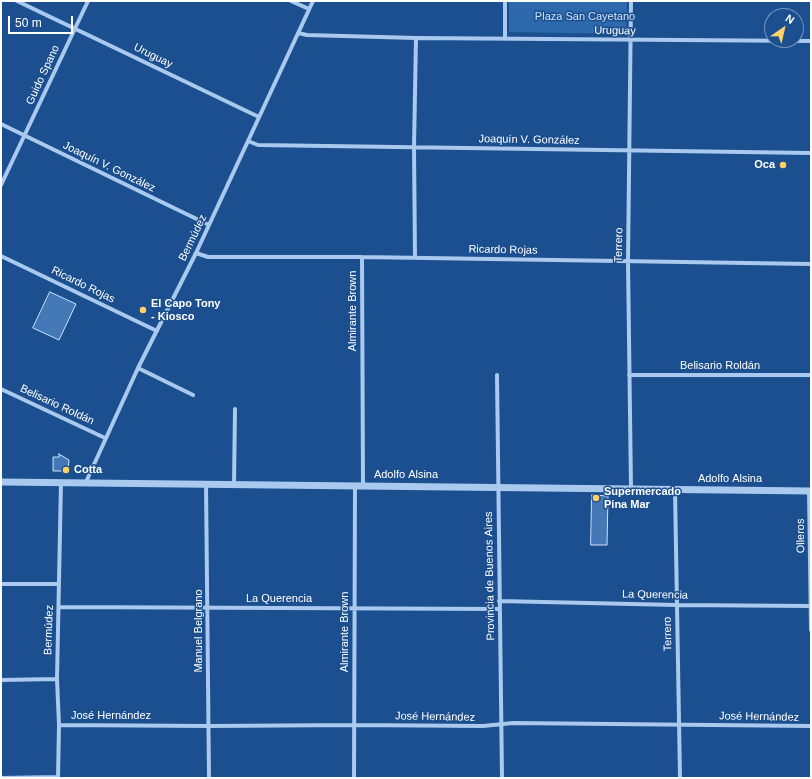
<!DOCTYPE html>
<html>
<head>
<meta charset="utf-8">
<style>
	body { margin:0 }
	#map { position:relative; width:812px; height:779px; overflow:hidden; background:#1b4f8f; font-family:Helvetica,sans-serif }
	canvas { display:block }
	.frame { position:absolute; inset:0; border:2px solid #fff; pointer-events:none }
	.north { position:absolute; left:764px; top:8px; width:40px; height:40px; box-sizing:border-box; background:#1b4f8f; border:1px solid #7695bc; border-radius:50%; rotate:34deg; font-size:11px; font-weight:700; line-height:16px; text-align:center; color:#fff }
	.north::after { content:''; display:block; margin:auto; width:14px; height:18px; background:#ffd166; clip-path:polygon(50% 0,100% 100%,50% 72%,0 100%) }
	.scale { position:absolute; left:8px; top:16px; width:65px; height:18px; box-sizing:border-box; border:2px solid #fff; border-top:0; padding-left:5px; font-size:12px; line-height:14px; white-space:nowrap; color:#fff; -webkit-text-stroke:3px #1b4f8f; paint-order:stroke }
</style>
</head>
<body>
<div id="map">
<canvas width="812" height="779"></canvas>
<div class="frame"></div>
<div class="north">N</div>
<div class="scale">50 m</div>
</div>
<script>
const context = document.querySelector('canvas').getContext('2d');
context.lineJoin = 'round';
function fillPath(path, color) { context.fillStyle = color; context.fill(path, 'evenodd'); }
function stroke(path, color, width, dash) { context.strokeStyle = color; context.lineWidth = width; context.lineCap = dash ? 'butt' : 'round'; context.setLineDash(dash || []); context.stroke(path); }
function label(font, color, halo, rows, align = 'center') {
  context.font = font + ' Helvetica,sans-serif'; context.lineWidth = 3; context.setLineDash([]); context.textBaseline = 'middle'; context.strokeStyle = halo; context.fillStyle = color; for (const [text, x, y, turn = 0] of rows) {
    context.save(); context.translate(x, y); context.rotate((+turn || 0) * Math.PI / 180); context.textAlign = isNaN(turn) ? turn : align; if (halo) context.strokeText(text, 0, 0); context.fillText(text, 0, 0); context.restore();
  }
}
fillPath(new Path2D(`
	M509,1H627L626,34L509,32Z`), '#2e69ad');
const building = new Path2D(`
	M50,292L76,304L59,340L33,328Z
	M59,454L69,460L68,471H53V457H59Z
	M592,495L608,496L607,545H591Z`);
fillPath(building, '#4478b7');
stroke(building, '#cfe3fa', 1);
stroke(new Path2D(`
	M17,1L259,117
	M291,1L309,9
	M298,33L307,35L416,38L811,41
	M505,38V1
	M1,124L209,225
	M248,141L258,145L811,153
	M1,185L88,1
	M196,253L208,257H362L811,264
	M1,256L157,331
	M362,257L363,486
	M415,258L414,147L416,38
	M138,368L193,395
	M497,375L502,778
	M629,375H811
	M1,389L105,438
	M86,482L138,368L196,253L313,1
	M206,484L209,778
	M234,484L235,409
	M631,489L628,261L631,1
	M675,490L680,778
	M809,491L811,630
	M1,584H59
	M499,601L676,605L811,606
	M59,607L499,609
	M1,680L57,679
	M59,725L209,726L354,725L483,726L513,723L811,726
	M1,778L58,777
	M58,778L59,725L57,679L61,482
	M354,778L355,486`), '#a9c9ee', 4);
stroke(new Path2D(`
	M1,482L811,491`), '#a9c9ee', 7);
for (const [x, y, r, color] of [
	[783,165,4,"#ffd166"],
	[143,310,4,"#ffd166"],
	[66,470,4,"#ffd166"],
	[596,498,4,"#ffd166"]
]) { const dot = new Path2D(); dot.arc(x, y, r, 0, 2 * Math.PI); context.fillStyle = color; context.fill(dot); stroke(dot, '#1b4f8f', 1.5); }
label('11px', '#cfe3fa', '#1b4f8f', [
	["Plaza San Cayetano",585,17]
]);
label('11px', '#fff', '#1b4f8f', [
	["Uruguay",615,31,1],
	["Uruguay",153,56,26],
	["Guido Spano",43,75,-65],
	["Joaquín V. González",529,140,1],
	["Joaquín V. González",109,167,26],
	["Bermúdez",193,238,-64],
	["Terrero",619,245,-89],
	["Ricardo Rojas",503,250,1],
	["Ricardo Rojas",83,285,26],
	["Almirante Brown",353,311,-90],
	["Belisario Roldán",720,366],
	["Belisario Roldán",57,405,25],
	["Adolfo Alsina",406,475],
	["Adolfo Alsina",730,479],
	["Olleros",801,536,-91],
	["Provincia de Buenos Aires",490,576,-91],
	["La Querencia",655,595,1],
	["La Querencia",279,599],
	["Bermúdez",49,630,-88],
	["Manuel Belgrano",199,631,-90],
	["Almirante Brown",345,632,-90],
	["Terrero",668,634,-91],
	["José Hernández",111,716],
	["José Hernández",435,717,1],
	["José Hernández",759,717,1]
]);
label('bold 11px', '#fff', '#1b4f8f', [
	["Oca",775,165,"right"],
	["El Capo Tony",151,304],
	["- Kiosco",151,317],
	["Cotta",74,470],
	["Supermercado",604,492],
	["Pina Mar",604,505]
], 'left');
</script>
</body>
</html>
